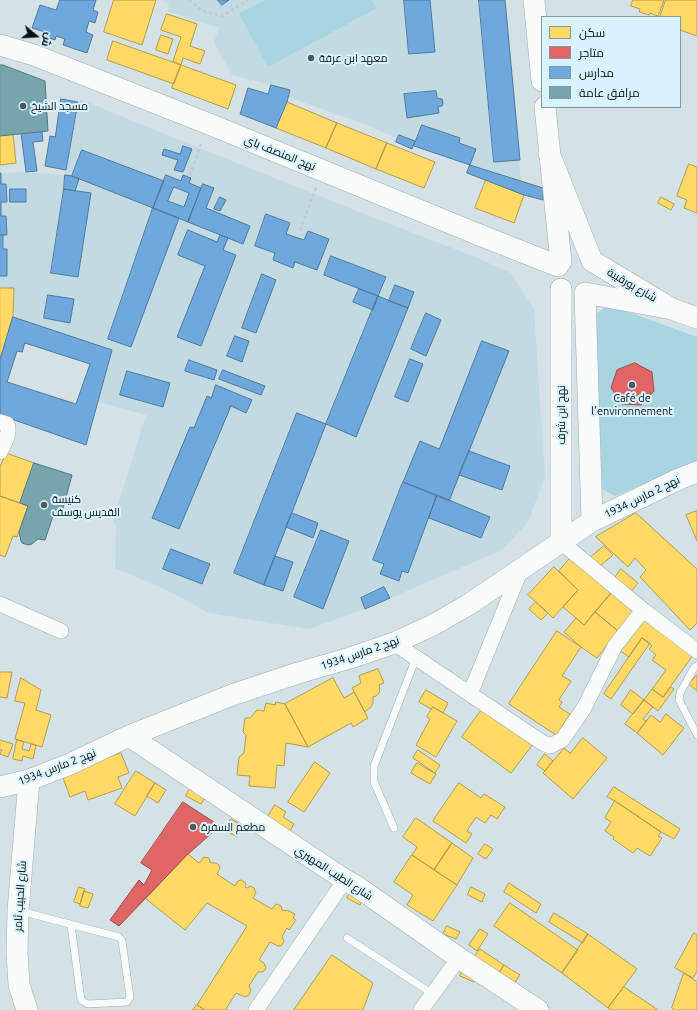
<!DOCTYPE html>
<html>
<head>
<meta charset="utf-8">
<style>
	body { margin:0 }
	#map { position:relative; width:697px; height:1010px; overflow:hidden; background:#d4e2e6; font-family:Ubuntu,Cairo,sans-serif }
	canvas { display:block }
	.legend { position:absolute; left:541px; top:16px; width:140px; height:92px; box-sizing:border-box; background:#d9f3fc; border:1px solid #85989e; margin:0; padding:5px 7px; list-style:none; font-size:12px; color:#070f12 }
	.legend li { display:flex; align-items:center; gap:8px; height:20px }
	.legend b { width:20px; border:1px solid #85989e }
	.north { position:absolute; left:16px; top:16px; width:40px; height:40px; -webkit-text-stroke:3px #d9f3fc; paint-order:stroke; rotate:108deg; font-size:11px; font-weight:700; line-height:16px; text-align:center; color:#070f12 }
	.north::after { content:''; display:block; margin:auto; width:14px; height:18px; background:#070f12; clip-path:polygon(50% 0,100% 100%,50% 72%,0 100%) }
</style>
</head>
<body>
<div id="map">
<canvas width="697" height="1010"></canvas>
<ul class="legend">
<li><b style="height:11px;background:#ffd966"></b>سكن</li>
<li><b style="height:11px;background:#e06666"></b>متاجر</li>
<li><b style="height:11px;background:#6fa8dc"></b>مدارس</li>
<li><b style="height:11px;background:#76a5af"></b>مرافق عامة</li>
</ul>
<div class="north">ش</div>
</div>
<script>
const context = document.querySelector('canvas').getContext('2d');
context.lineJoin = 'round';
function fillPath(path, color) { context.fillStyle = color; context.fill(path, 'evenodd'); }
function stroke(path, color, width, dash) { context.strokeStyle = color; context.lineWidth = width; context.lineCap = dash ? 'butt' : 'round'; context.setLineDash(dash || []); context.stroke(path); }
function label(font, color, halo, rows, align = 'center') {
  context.font = font + ' Ubuntu,Cairo,sans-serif'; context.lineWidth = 4; context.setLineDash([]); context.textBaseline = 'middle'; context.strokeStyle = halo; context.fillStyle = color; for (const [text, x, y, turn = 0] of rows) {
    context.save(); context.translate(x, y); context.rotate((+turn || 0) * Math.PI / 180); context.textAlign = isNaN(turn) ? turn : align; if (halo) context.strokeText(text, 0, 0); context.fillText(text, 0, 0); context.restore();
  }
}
fillPath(new Path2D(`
	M161,0H505L521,181L414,146L367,125L288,97L290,90L232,75L214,42L219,28L167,11L169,4Z
	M80,99L199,148L352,209L478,258L511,273L534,309L545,477L528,522L502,550L365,609L309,629L208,613L173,593L115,568L116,527L113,520L146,415L98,402L112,350L13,317L14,288H0V173L26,172L65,175Z`), '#c2dbe3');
fillPath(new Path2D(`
	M265,0H372L377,8L268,67L239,14Z
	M609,305L697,337V461L615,496L602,489L596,314Z`), '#a9d4e2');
const homes = new Path2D(`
	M114,0H156L142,45L104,32Z
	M633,0H664L658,16L650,13L649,15L639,12L640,9L631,6Z
	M666,0H697V36L680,30V17H660Z
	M167,14L197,24L190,46L205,51L200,64L183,58L181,65L173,61L181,37L161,30Z
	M161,35L173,39L168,54L156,50Z
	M113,41L181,65L174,84L107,60Z
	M181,65L236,85L228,109L172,88Z
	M287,102L337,123L326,148L276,128Z
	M337,123L387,143L376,169L326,148Z
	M13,134L16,163L0,165V136Z
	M387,143L435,162L424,188L376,169Z
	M689,164L697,167V213L684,208L687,200L677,196Z
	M486,180L524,195L514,223L475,208Z
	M661,197L674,204L671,210L658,203Z
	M0,288H14L13,317L0,360Z
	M6,453L34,463L20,503L0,496V468Z
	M0,496L28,506L17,537L13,536L5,557L0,555Z
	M697,511V541L686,515Z
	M636,513L697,569V623L690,630L640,577L646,570L635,558L628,567L596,537Z
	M604,546L613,555L600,566L591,557Z
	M573,555L613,591L584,625L563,607L578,590L559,571Z
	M554,567L578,590L553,618L528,595Z
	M621,569L638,583L631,592L614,579Z
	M613,591L637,609L618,631L595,612Z
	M536,602L548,613L541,620L529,609Z
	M595,612L618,631L597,658L581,647L564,632L576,618L584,625Z
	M642,619L693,655L663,697L652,689L666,670L652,660L656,655L649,649L652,646L642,638L629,657L619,650Z
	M557,631L581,647L562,676L571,681L559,700L562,702L559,707L570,714L556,735L509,704Z
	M642,638L650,643L611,699L604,694Z
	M378,669L384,683L379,685L380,689L379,693L376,696L373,697V703L371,707L365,712L352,688L361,683L359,676Z
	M0,672H12L7,698L0,697Z
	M697,675V691L689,684Z
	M21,678L41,690L36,710L51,715L42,747L15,739L25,703L15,701Z
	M333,678L344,698L354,692L368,718L353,727L351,723L308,747L285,704Z
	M671,687L674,689L658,711L644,700L652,689L663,697Z
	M426,690L448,703L443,713L433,707L431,709L419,702Z
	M631,690L644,700L633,714L621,705Z
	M644,700L653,707L643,719L646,721L637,733L625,724Z
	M276,702L285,704L308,747L286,743L284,766L277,765L275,788L249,786L250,776L237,775L239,757L244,753L246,735L243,732L245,718H250L257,710L264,711L266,703L275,705Z
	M433,707L457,721L436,757L416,745L430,719L427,717Z
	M483,708L533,744L511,773L462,737Z
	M666,714L684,728L663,755L637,733L651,715L660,722Z
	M583,738L607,758L573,799L543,773L564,748L570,753Z
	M0,740L13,744L8,757L0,754L2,750H0Z
	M17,740L24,742L22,749L29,751L31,744L36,745L33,759L23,756L22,761L13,759Z
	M418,750L440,765L435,773L413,758Z
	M121,753L129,773L118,777L122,788L88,800L85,791L70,797L62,775Z
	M545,754L553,761L545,771L537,765Z
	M315,762L330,773L304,812L288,802Z
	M417,763L436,774L430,784L411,773Z
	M136,771L155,783L135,816L115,804Z
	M155,783L166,790L158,803L147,796Z
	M459,783L481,798L484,794L505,807L497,819L491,815L485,823L476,817L467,831L472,834L466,843L433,821Z
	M191,786L207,794L201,804L186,796Z
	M614,787L680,829L674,839L661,832L615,801L607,797Z
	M615,801L661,832L658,836L662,838L650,856L637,848L633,853L613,839L614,837L605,831L611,822L605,818Z
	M275,805L286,812L283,817L294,824L290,831L264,823Z
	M416,818L452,843L434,870L412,855L417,847L403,837Z
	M231,819L243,826L237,837L225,830Z
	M452,843L473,858L457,885L434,870Z
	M485,844L493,849L486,859L478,854Z
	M188,854L199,863L204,857L209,858L210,862L212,863H216L219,865L220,868L217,874L235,886L238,881L241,880L246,883L245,887L248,888L250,886L254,888L256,893L253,898L272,909L275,905L277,904L281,906L282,910L286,911L287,910L295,914L293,918L296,920L289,930L287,928L282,937L284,941L282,945L280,946H278L270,942L259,960L264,963L266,968L263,972H258L249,986L251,990L249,995L245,997L236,993L226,1009L228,1010H205L197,1005L247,926L207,903L185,930L146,899Z
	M412,855L457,885L433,921L407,905L413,895L394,882Z
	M509,883L541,904L536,913L504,892Z
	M79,887L85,889L80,904L74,902Z
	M471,887L485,894L482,902L468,895Z
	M84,891L93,894L88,908L80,906Z
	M351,891L363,897L360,905L347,898Z
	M510,903L578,950L562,973L494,926Z
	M554,913L588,934L583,943L549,922Z
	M447,926L460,932L456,939L443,934Z
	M480,929L488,934L477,951L469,945Z
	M694,933L697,935V971L693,978L675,968Z
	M588,934L637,969L608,1008L562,973Z
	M480,949L504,965L499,972L474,957Z
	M332,955L373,983L363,1010H294Z
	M465,965L479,972L474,982L460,976Z
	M504,965L520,975L515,982L500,973Z
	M684,973L697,982V1010H675L672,1008Z
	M624,987L658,1010H612L608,1008Z
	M197,1005L205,1010H193Z`);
fillPath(homes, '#ffd966');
stroke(homes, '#b59c4d', 1);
const shops = new Path2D(`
	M635,363L652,372L654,391L641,405L622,404L611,388L617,370Z
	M183,802L220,826L188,854L119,926L110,920L139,880L144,885L152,870L141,863Z`);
fillPath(shops, '#e06666');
stroke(shops, '#9f4c4d', 1);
const schools = new Path2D(`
	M60,0H96L93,10L98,12L95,23L89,21L86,32L93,35L87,53L63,45L65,39L56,36L55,40L43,36L45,32L32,28L40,5L56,10Z
	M218,0H229L222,5Z
	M404,0H430L435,52L409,54Z
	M479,0H505L520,160L494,162Z
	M271,85L290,90L287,102L276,128L240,114L248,88L268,94Z
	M436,91L437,98L442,99L443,103L442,106L438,107L439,113L407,118L404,94Z
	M61,99L78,102L66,170L45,166L50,136L55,137Z
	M422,125L460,138L459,143L476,149L470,165L414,146Z
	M42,132L43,141L33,142L37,171L26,172L21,133Z
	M399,135L415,141L412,149L396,142Z
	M183,146L192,149L183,172L174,170L178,160L162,155L164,149L180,154Z
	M82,150L164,181L153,208L72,176Z
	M470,165L543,188V200L524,195L467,173Z
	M0,173H1V184H6L7,202H1V216H6L7,235H0Z
	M65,175L72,176L79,179L75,191L64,189Z
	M166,175L181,181L183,175L191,178L189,183L201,188L188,222L153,208ZM174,187L189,193L184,207L168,201Z
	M203,184L214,188L206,208L250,226L243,244L188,222Z
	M10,189H26V202H10Z
	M64,189L91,193L78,277L51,273Z
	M220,197L226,200L220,211L214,209Z
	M153,208L179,218L131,347L108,339Z
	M266,214L290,223L286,234L304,240L308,231L329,239L317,270L295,262L293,268L273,260L275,253L255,246Z
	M188,230L217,242L220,235L228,238L223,250L236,255L201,346L177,337L205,266L178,255Z
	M0,235H3V249H7V276H0Z
	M331,256L386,277L378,296L324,275Z
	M262,274L276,280L256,333L242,328Z
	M395,285L414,292L408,308L389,301Z
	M359,289L378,296L373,310L353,302Z
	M48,295L74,299L70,323L44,318Z
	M378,296L408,308L356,437L326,424Z
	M426,313L441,320L426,356L411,349Z
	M13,317L112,350L86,445L0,415V360ZM25,343L90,364L76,404L7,382L17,351L22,352Z
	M235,336L249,341L242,362L227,356Z
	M482,341L509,351L449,501L403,482L420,441L439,449Z
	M410,359L423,364L408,402L395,397Z
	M189,360L217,370L214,380L185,371Z
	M223,370L265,386L261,395L219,379Z
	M127,371L170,383L163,407L120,395Z
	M216,385L252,400L246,413L231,406L179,529L152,518L190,427L194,428L207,396L211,398Z
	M297,413L326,424L264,585L234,573Z
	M469,451L510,466L502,490L459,475Z
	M403,482L437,495L408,573L402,571L399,581L380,574L384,564L373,560Z
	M437,495L490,517L481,538L429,518Z
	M292,513L318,523L313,538L286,527Z
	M321,530L349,541L323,609L294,597Z
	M171,549L210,564L202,584L163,569Z
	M275,556L293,562L283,591L264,585Z
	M384,587L390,598L365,609L361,598Z`);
fillPath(schools, '#6fa8dc');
stroke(schools, '#507a9f', 1);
const public = new Path2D(`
	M0,65H3L45,81L48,131L0,136Z
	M34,463L72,475L62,512L55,510L45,540L38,539L32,544L28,545L22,543L21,541L19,532L28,506L20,503Z`);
fillPath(public, '#76a5af');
stroke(public, '#557880', 1);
const lane = new Path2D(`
	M697,666L694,668L680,693L679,700L697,735
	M394,828L374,782V766L416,658
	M20,911L119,937L122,941L130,997L127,1002L88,1004L81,1000L71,925
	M347,938L433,994`);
const street = new Path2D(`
	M0,422L7,424C11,433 4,444 0,452
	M561,542L643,610L697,651
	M0,604L61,631
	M394,643L543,743L550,746L562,740L584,708L615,646L643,610
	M470,694L521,569
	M256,1010L345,880
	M421,1010L459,958`);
const secondary = new Path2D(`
	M534,0L542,81
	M0,45L34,55L209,124L482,236L558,266
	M545,107L561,262
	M549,153L592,261L672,309L697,318
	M592,521L585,293L672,309
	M561,542V289
	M129,736L345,880L356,886L459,958L538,1010
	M0,787L29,780L70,764L129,736L232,695L298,673L350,658L394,643L433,625L468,605L592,521L679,479L697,472
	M27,1010L19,985L17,952L18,911L29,780`);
stroke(lane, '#a1acb0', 8);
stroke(street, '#a1acb0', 16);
stroke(secondary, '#a1acb0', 22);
stroke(new Path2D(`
	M189,0L203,11L222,16L248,0
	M190,175L202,141
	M300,230L316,188`), '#c6c9cb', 2.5, [3, 3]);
stroke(lane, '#f9fbfb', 7);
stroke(street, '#f9fbfb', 15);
stroke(secondary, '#f9fbfb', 21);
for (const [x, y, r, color] of [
	[311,58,4,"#4f595c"],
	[23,106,4,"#4f595c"],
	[632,385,4,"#4f595c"],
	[44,505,4,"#4f595c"],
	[193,827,4,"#4f595c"]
]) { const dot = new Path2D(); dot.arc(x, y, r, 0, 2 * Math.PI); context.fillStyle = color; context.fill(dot); stroke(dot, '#d9f3fc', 1.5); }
label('11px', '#070f12', '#d9f3fc', [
	["معهد ابن عرفة",319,58],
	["مسجد الشيخ",31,106],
	["Café de",632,398,"center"],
	["l'environnement",632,411,"center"],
	["كنيسة",52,499],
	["القديس يوسف",52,512],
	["مطعم السفرة",201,827]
], 'left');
label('11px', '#070f12', '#d9f3fc', [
	["نهج المنصف باي",280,153,22],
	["شارع بورقيبة",632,285,30],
	["نهج ابن شرف",561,415,-90],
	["نهج 2 مارس 1934",642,497,-26],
	["نهج 2 مارس 1934",360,653,-19],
	["نهج 2 مارس 1934",57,767,-21],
	["شارع الطيب المهيري",334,873,33],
	["شارع الحبيب ثامر",20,896,-86]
]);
</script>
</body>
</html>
